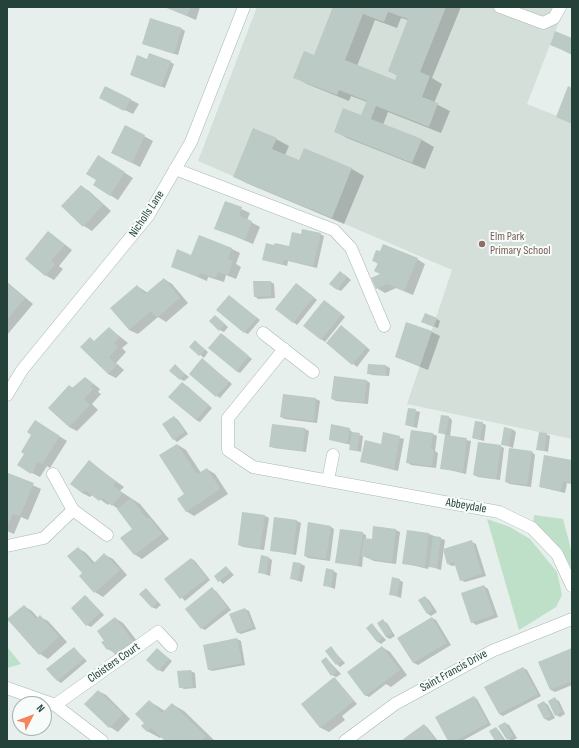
<!DOCTYPE html>
<html>
<head>
<meta charset="utf-8">
<style>
	body { margin:0 }
	#map { position:relative; width:579px; height:748px; overflow:hidden; background:#e6efeb; font-family:"Sofia Sans Condensed",sans-serif }
	canvas { display:block }
	.frame { position:absolute; inset:0; border:8px solid #24423a; pointer-events:none }
	.north { position:absolute; left:12px; top:696px; width:40px; height:40px; box-sizing:border-box; background:#f7fbf9; border:1px solid #a3b1ad; border-radius:50%; rotate:48deg; font-size:11px; font-weight:700; line-height:16px; text-align:center; color:#24423a }
	.north::after { content:''; display:block; margin:auto; width:14px; height:18px; background:#f4845f; clip-path:polygon(50% 0,100% 100%,50% 72%,0 100%) }
</style>
</head>
<body>
<div id="map">
<canvas width="579" height="748"></canvas>
<div class="frame"></div>
<div class="north">N</div>
</div>
<script>
const context = document.querySelector('canvas').getContext('2d');
context.lineJoin = 'round';
function fillPath(path, color) { context.fillStyle = color; context.fill(path, 'evenodd'); }
function stroke(path, color, width, dash) { context.strokeStyle = color; context.lineWidth = width; context.lineCap = dash ? 'butt' : 'round'; context.setLineDash(dash || []); context.stroke(path); }
function label(font, color, halo, rows, align = 'center') {
  context.font = font + ' "Sofia Sans Condensed",sans-serif'; context.lineWidth = 4; context.setLineDash([]); context.textBaseline = 'middle'; context.strokeStyle = halo; context.fillStyle = color; for (const [text, x, y, turn = 0] of rows) {
    context.save(); context.translate(x, y); context.rotate((+turn || 0) * Math.PI / 180); context.textAlign = isNaN(turn) ? turn : align; if (halo) context.strokeText(text, 0, 0); context.fillText(text, 0, 0); context.restore();
  }
}
fillPath(new Path2D(`
	M257,7H567L562,14L527,104L572,122V439L407,404L452,270L198,161Z`), '#d4dfda');
fillPath(new Path2D(`
	M534,515L563,519L572,553V570C563,549 551,536 533,524Z
	M487,519L510,527L530,539L557,572L562,595L556,607L519,630Z
	M7,647L21,664L7,668Z`), '#bfe0c8');
fillPath(new Path2D(`
	M166,7H200L196,20Z
	M333,7H461L432,78L442,84L434,103L450,111L441,133L388,112L383,125L422,140L434,147L425,169L347,138L335,131L362,117L367,102L351,96L349,101L307,84L295,77L315,56ZM401,18L408,20L389,71L398,76L396,81L357,66L375,20L397,28Z
	M182,29L185,31L178,55L147,45Z
	M572,39V55L551,44Z
	M147,60L170,62L174,64L165,88L135,76Z
	M106,87L139,104L133,114L108,102Z
	M125,126L153,141L140,167L120,157Z
	M276,139L289,146L285,155L300,161L304,150L352,169L364,176L344,224L246,183L234,176Z
	M106,161L133,178L118,200L110,195Z
	M81,186L89,191L111,211L92,231L84,226L62,206Z
	M226,202L250,213L247,220L260,227L253,244L215,228Z
	M49,232L72,250L59,266L63,269L54,280L45,275Z
	M320,234L324,236L317,268L288,261L287,266L263,259L289,247L302,236Z
	M232,249L240,253L236,264L241,267L236,279L226,275L224,282L208,277L207,281L172,266L192,256Z
	M417,259L425,264L413,295L396,288L385,293L377,288L381,274L378,264L373,260Z
	M344,274L351,280L341,291L337,289Z
	M164,279L172,284L188,303L166,322L158,317L138,334L129,330L137,286L148,293Z
	M7,282L33,304L7,335Z
	M271,282L274,284L275,298L258,299L255,296Z
	M297,284L317,300L297,325L277,309Z
	M229,296L260,320L248,334L244,332Z
	M325,301L345,317L325,342L305,326Z
	M215,316L228,327L224,332L220,330Z
	M437,319L440,321L438,328L426,324Z
	M109,328L128,343L122,348L126,352L116,363L124,370L116,378L108,374L95,342Z
	M345,329L370,350L357,367L328,343Z
	M432,332L440,336L428,370L396,357Z
	M222,334L252,359L240,373L236,371Z
	M195,341L208,352L204,358L191,347Z
	M206,362L232,384L220,398L217,396Z
	M175,366L189,377L184,381L180,379Z
	M386,366L390,368L389,376L372,375L368,373Z
	M86,378L100,389L98,392L101,394L92,404L98,410L77,431L69,427L70,386L73,388Z
	M367,381L370,383L368,404L336,401L332,399Z
	M186,385L212,408L200,422L196,420Z
	M316,399L320,401L317,423L285,419L281,417Z
	M409,409L420,412L417,428L406,425Z
	M174,417L178,420L188,434L177,442L174,439Z
	M449,417L452,420L450,437L471,441L466,474L441,468L446,435L439,432Z
	M482,423L486,425L484,441L473,438Z
	M43,426L67,441L50,468L47,466L40,477L32,473Z
	M305,429L309,431L306,452L274,448L270,446Z
	M349,429L353,433L363,436L361,452L350,449L351,445L330,439Z
	M512,429L516,432L513,448L502,444Z
	M384,434L404,439L398,471L362,462L382,445Z
	M433,434L437,436L435,451L438,453L436,468L411,465L407,462Z
	M546,434L550,436L548,452L537,449Z
	M178,445L186,450L201,473L207,469L215,474L228,494L194,516L186,511V494Z
	M500,446L504,448L500,480L478,477L474,475Z
	M532,452L535,455L531,487L510,484L506,482Z
	M572,461V484L567,483L565,493L540,487Z
	M90,462L124,487L120,491L140,504L169,539L142,559L134,554L133,529L118,509L110,503L108,505L93,494L90,497L82,493Z
	M9,474L41,489L28,520L21,517L14,534L7,531V478Z
	M265,516L269,518L264,550L243,547L239,545Z
	M275,518L297,521L301,523L296,555L271,550Z
	M331,527L334,529L330,561L308,558L305,556Z
	M396,530L400,532L396,564L374,561L363,556L362,567L337,562L362,533L366,535V539L372,541Z
	M408,531L429,534L445,540L441,570L429,566L428,569L403,563Z
	M472,542L476,544L486,576L465,582L461,580L456,565L452,566L448,564Z
	M78,548L86,553L95,563L105,555L113,559L127,575L103,597L95,592Z
	M269,558L272,560L270,576L259,572Z
	M192,559L195,561L210,580L185,601L166,579Z
	M301,564L305,566L302,582L292,579Z
	M226,567L234,575L223,584L215,576Z
	M333,571L337,573L335,589L324,585Z
	M399,580L403,582L401,598L390,594Z
	M484,586L488,589L498,617L476,625L472,622Z
	M146,589L161,605L156,609L152,607Z
	M212,589L216,591L231,610L205,630L201,628Z
	M86,596L104,615L91,627L87,625Z
	M425,597L429,600L437,612L431,616L428,614L419,601Z
	M24,606L32,611L38,618L40,617L48,621L67,642L48,659L40,654Z
	M245,609L249,611L256,629L241,634L237,632Z
	M115,618L123,623L141,646L124,659L108,649L103,643Z
	M432,618L436,620L451,645L418,665L414,663L399,638Z
	M383,621L387,623L395,636L390,639L386,637Z
	M372,625L386,640L381,644L378,642Z
	M237,639L241,641L245,665L212,671L208,669Z
	M382,647L390,652L407,675L391,687L386,684L369,697L365,695Z
	M74,648L87,661L61,683L57,680Z
	M331,648L345,663L340,667L337,664Z
	M572,649V685L555,692L551,690L539,663Z
	M161,652L172,661L163,672L159,670Z
	M326,658L341,674L335,678L357,704L342,716L345,720L329,732L321,728L302,704L336,677L332,675Z
	M523,668L527,670L541,696L503,716L499,714Z
	M191,671L195,673L196,688L184,689L180,687Z
	M98,691L106,695L130,719L118,732L110,727Z
	M474,697L477,699L491,725L462,741H449Z
	M555,699L559,701L565,714L560,717L556,715Z
	M149,701L165,711L172,704L184,711L215,741H166L162,736L160,738L147,731L145,723Z
	M544,702L548,705L555,718L549,721L545,719L539,705Z
	M505,723L509,725L517,738L512,741L508,739Z
	M424,725L427,727L438,741H402Z
	M496,728L499,731L506,741H496Z`), '#0003');
fillPath(new Path2D(`
	M164,7H191L187,16Z
	M333,7H446L420,72L430,76L422,97L438,103L429,127L376,106L371,119L422,139L412,163L334,132L343,108L361,115L367,101L339,90L337,95L293,78L304,51L314,55ZM388,12L408,19L388,71L397,75L395,80L345,60L363,14L384,22Z
	M150,18L182,28L174,54L142,44Z
	M555,31L572,38V54L550,45Z
	M149,53L171,61L161,87L130,75L137,55L147,59Z
	M105,86L131,99L124,111L99,98Z
	M568,86L572,88V124L556,117Z
	M125,125L145,135L132,163L111,153Z
	M253,128L277,138L272,149L299,160L304,148L352,168L332,218L233,177Z
	M98,155L125,172L110,196L93,185L96,180L86,174Z
	M81,185L103,205L83,227L61,206Z
	M225,201L242,207L239,216L252,221L245,240L214,229Z
	M302,229L321,233L313,266L284,260L283,265L262,260L266,243L274,245L275,243L289,246L292,232L301,234Z
	M48,231L65,245L51,261L55,264L45,276L25,259Z
	M199,235L232,248L228,259L233,261L228,275L218,272L215,278L200,273L198,277L171,267L177,249L191,255Z
	M383,244L418,258L404,291L387,284L376,289L371,278L380,274L374,271L378,263L372,261L376,250L380,251Z
	M340,271L347,277L337,290L329,284Z
	M164,278L180,298L157,318L151,311L129,330L110,308L137,285L145,294Z
	M253,281H271V296L254,297Z
	M7,283L25,298L7,320Z
	M296,283L314,297L293,323L275,309Z
	M229,295L257,318L244,333L216,310Z
	M324,300L342,314L321,340L303,326Z
	M425,313L437,318L434,327L421,322Z
	M215,315L225,324L219,331L209,321Z
	M406,322L432,331L420,366L395,357Z
	M341,325L367,347L352,365L326,343Z
	M109,327L120,337L114,343L118,347L109,357L117,365L108,374L80,347L90,337L94,341Z
	M221,333L249,356L236,371L208,348Z
	M195,340L205,350L199,356L189,347Z
	M202,358L229,382L216,397L189,374Z
	M175,364L185,374L180,380L169,371Z
	M368,364L386,365V375L367,374Z
	M334,376L367,380L364,403L331,399Z
	M85,377L93,384L91,387L93,389L84,399L90,405L69,427L48,408L69,385L72,388Z
	M182,382L209,405L196,420L168,397Z
	M283,394L316,398L314,421L280,417Z
	M408,408L416,409L414,426L405,425Z
	M441,415L449,416L446,434L438,433Z
	M174,416L185,432L173,440L162,424Z
	M35,420L60,436L42,464L38,462L31,474L17,465L24,454L21,452L31,435L27,432Z
	M475,421L483,422L480,440L472,438Z
	M272,424L305,428L303,451L269,447Z
	M331,424L350,428L347,444L329,440Z
	M504,427L512,429L509,446L501,445Z
	M411,430L433,433L431,449L434,450L432,466L406,463Z
	M352,432L360,433L357,451L349,450Z
	M383,432L400,436L394,469L360,462L365,440L381,444Z
	M539,432L547,433L544,451L536,450Z
	M445,435L467,438L463,472L440,469Z
	M478,442L501,445L496,479L473,475Z
	M177,444L197,474L207,468L220,489L186,512L177,499L184,494L159,455Z
	M509,448L532,451L527,485L505,482Z
	M544,455L572,460V483L563,482L561,491L539,487Z
	M89,460L116,482L113,486L123,493L112,506L102,498L99,501L85,490L82,493L70,484Z
	M8,473L34,483L20,516L13,514L7,527Z
	M131,498L147,519L149,517L162,534L134,555L120,538L132,529L117,509Z
	M242,512L265,515L260,549L238,545Z
	M274,517L297,520L293,554L270,551Z
	M308,522L331,526L326,559L304,556Z
	M373,526L396,529L392,562L369,559V557L361,556L364,538L372,539Z
	M340,529L363,532L358,566L335,563Z
	M407,530L429,533L425,567L402,564Z
	M433,536L441,537L437,568L429,567Z
	M472,540L482,574L460,581L454,562L447,564L443,549Z
	M78,547L93,564L104,553L120,570L94,593L79,576L82,573L67,556Z
	M261,555L269,557L266,574L258,573Z
	M191,558L207,578L180,599L164,579Z
	M293,562L301,563L298,580L290,579Z
	M226,566L231,572L218,582L214,576Z
	M326,568L334,570L331,587L323,586Z
	M392,577L400,579L397,596L389,595Z
	M484,585L494,615L471,623L461,593Z
	M212,587L227,607L201,629L185,609Z
	M146,588L158,602L152,608L139,594Z
	M85,595L101,612L86,626L71,608Z
	M425,596L433,610L427,614L418,600Z
	M24,605L36,619L40,615L59,637L39,655L7,619Z
	M245,608L253,627L237,633L229,614Z
	M115,617L133,641L115,655L110,648L107,650L101,642L104,641L97,631Z
	M432,617L447,643L413,663L397,638Z
	M383,619L392,633L386,637L377,623Z
	M372,623L383,638L377,642L366,628Z
	M237,638L242,663L208,670L203,645Z
	M331,646L342,661L336,665L325,651Z
	M382,646L400,670L365,696L347,672Z
	M74,647L84,659L57,681L46,669Z
	M157,648L169,659L158,671L146,660Z
	M572,648V681L550,690L538,662Z
	M326,657L337,672L331,676L321,661Z
	M523,667L538,694L499,714L484,687Z
	M191,670L193,687L179,688L177,671Z
	M334,677L354,701L320,728L301,704Z
	M98,690L123,714L109,728L84,704Z
	M474,696L488,723L455,741H448L435,717Z
	M555,697L562,712L555,716L548,701Z
	M149,700L162,713L172,703L206,736L201,741H165L151,728L147,732L141,726L144,723L135,714Z
	M544,701L551,716L544,719L537,705Z
	M505,722L513,736L507,740L498,726Z
	M424,724L436,741H401L406,737Z
	M496,727L504,741H495L489,731Z`), '#bbcac4');
const minor = new Path2D(`
	M500,7L543,23L554,18L560,7
	M175,169L334,230L351,248L384,326
	M263,333L313,372
	M284,349L228,418V450L253,467L499,512L532,528L557,554L572,586
	M7,395L22,370L148,216L191,142L244,7
	M53,474L73,510L107,535
	M328,480L333,455
	M7,546L44,538L73,510
	M7,688L55,705L102,741
	M55,705L158,632L171,646
	M345,741L395,704L492,651L572,619`);
stroke(minor, '#a8b8b2', 13);
stroke(minor, '#fff', 12);
for (const [x, y, r, color] of [
	[482,244,4,"#8d6e63"]
]) { const dot = new Path2D(); dot.arc(x, y, r, 0, 2 * Math.PI); context.fillStyle = color; context.fill(dot); stroke(dot, '#f7fbf9', 1.5); }
label('12px', '#24423a', '#f7fbf9', [
	["Nicholls Lane",147,214,-56],
	["Abbeydale",466,506,10],
	["Cloisters Court",114,663,-35],
	["Saint Francis Drive",454,671,-29]
]);
label('12px', '#785e54', '#f7fbf9', [
	["Elm Park",490,237],
	["Primary School",490,251]
], 'left');
</script>
</body>
</html>
